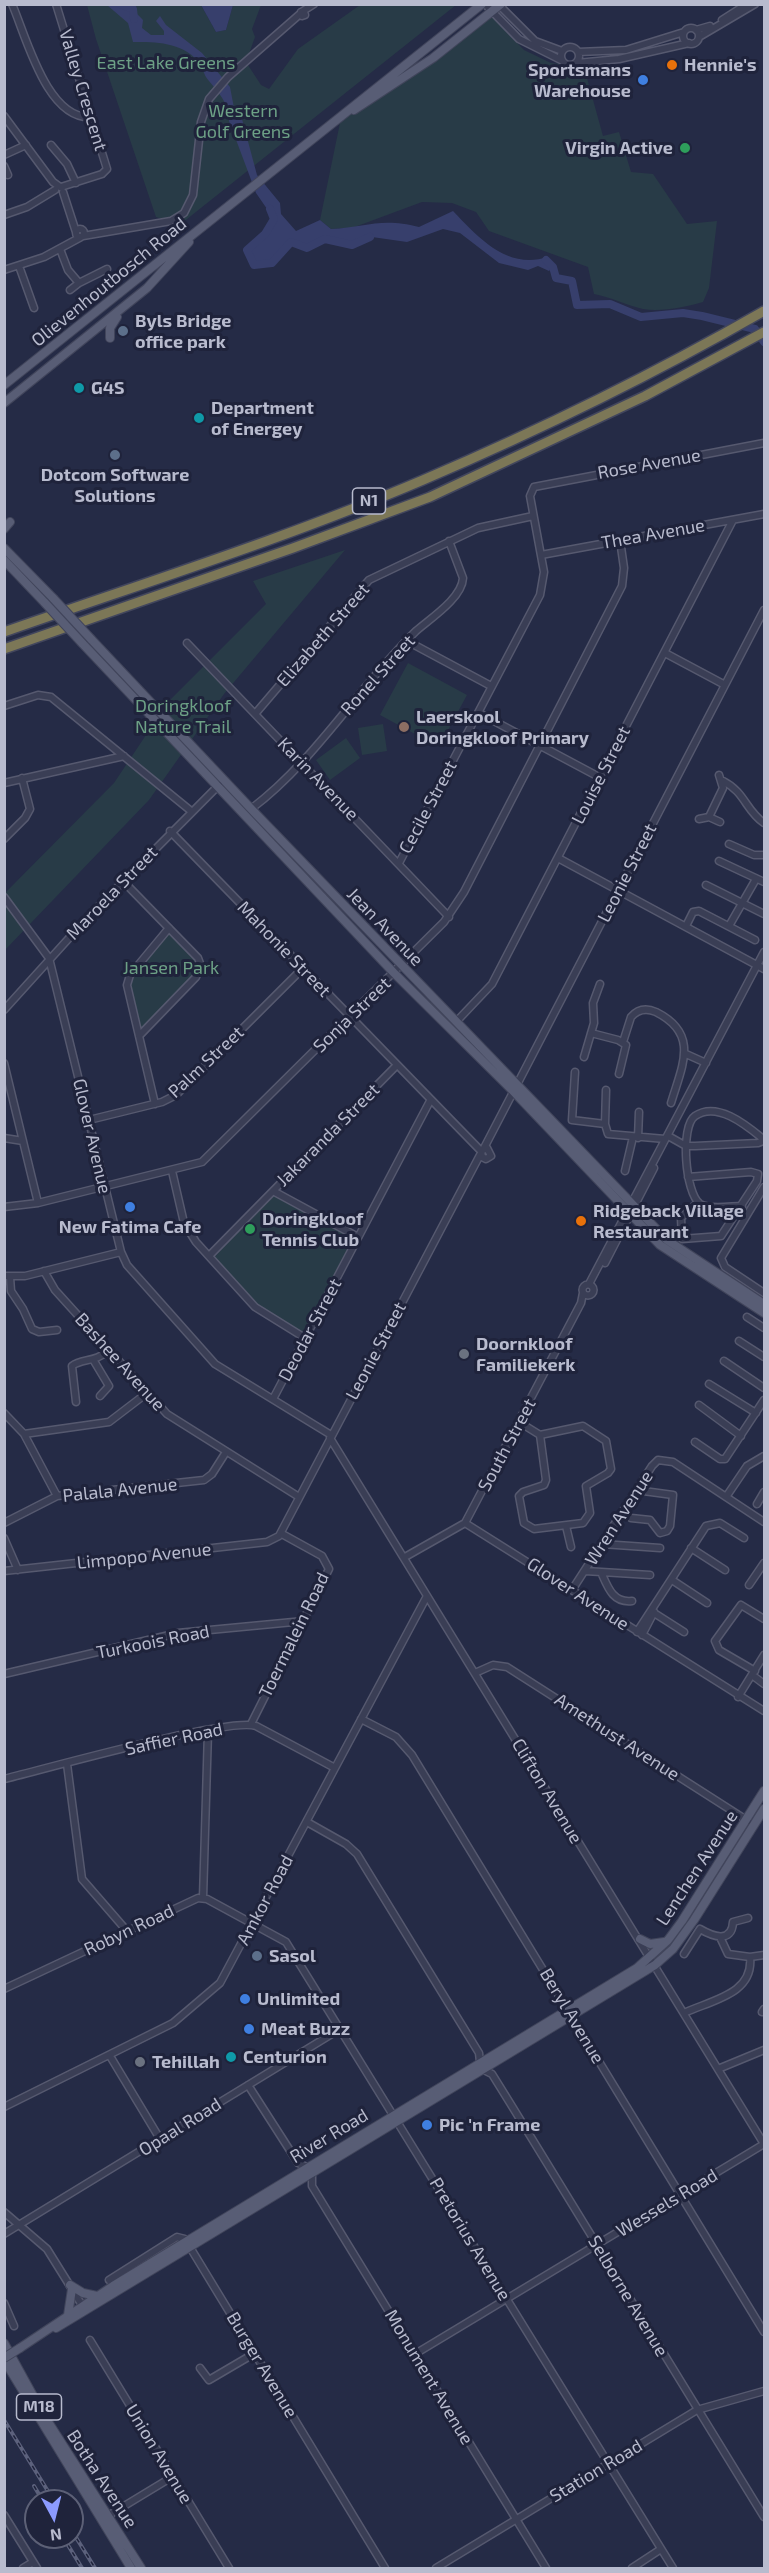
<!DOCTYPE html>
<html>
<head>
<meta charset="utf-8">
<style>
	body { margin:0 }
	#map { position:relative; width:769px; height:2573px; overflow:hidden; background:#252b46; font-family:"Exo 2",sans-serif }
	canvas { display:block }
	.frame { position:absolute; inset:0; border:6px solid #b8bbce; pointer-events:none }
	.north { position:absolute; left:24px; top:2489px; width:60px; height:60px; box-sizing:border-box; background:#1f233b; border:2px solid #5c6076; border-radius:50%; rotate:173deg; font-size:16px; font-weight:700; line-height:24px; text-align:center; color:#b8bbce }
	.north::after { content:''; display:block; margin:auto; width:21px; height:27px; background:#8c9bff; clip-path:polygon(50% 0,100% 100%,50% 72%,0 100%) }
</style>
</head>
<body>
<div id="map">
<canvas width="769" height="2573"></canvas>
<div class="frame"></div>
<div class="north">N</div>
</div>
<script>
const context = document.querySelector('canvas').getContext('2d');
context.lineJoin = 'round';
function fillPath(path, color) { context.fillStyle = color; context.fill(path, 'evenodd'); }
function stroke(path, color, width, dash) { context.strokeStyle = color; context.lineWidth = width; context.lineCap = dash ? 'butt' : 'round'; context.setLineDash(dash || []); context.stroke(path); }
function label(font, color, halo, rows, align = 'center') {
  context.font = font + ' "Exo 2",sans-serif'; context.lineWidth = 6; context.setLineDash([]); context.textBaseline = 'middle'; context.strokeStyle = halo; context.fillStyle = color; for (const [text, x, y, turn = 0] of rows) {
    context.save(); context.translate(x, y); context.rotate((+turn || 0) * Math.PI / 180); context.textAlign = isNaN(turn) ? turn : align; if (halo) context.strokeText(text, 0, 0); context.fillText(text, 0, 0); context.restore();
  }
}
fillPath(new Path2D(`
	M87,5H201L216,32L226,30L233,5H261L252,29L255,37L246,62L261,85L269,89L298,49L360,5H456L172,231L169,221L156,217L96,39Z
	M489,14L524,50L551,63L596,67L587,78L603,136L619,132L631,172L653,174L687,224L717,221L709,288L703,302C685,307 662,312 643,309C628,306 611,297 594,294L588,267L489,231L476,212L452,203L422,202L352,228L331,229L320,220L341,118Z
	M345,550L224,694L149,800L5,950V893L114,783L168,702L266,604L253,581Z
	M408,663L467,695L439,747L380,715Z
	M383,724L387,751L362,755L358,728Z
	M346,738L360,758L330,780L316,760Z
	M170,930L199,957L201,974L140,1033L129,992L131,974Z
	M272,1193L356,1238L302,1335L256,1306L213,1259Z`), '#283b47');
fillPath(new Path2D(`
	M107,5C124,4 131,7 143,20L142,28L151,35H164V31L156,21L160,16L166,25L202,53L230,87L234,108L242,119L257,175L280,203L281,214L296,231L320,220L331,229C366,227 382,217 419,227L453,211C479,238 507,270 548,257L554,265L549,271L538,266L528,270L499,263L460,233L443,229L407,242L372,237L352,245L325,239L307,248L291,242L272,263L254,265L247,250L265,234L274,219L256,193L229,121C230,105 219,93 209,81C203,75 203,66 198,61C181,42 156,42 133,42L128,23Z
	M201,5H233L226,30L216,32Z`), '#373f6c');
stroke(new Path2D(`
	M120,4L133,9L134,19
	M270,209L274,219L265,234L247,250L254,265L272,263L291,242L307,248L325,239L352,245L370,237
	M546,260L553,267L556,278L572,281L577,305L610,304L641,317L683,313L702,316L755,329L764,342`), '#373f6c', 8);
const minor = new Path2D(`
	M12,4C26,36 47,121 92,117
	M56,4L107,169L102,174L61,187
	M485,4L519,39L561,60
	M498,4L535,41L562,51
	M303,11L314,4
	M301,12H304L305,15L302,16Z
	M722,20L747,4
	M683 36a8 8 0 1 1 16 0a8 8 0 1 1-16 0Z
	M696,30L710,26
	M699,37L755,4
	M561 56a9 9 0 1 1 18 0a9 9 0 1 1-18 0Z
	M578,52L626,50L684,32
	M577,63L619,59L689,43
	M4,116L53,182L60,187
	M51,145L67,164L76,183
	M4,155L26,145
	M4,166L8,175
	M63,192L76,232
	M4,215L27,207L55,190
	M76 233a4 4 0 1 1 8 0a4 4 0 1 1-8 0Z
	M83,236L171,221L184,213L193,195L201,122L209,99L228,77L300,14
	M60,249L68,270L79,283
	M19,266L34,308
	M4,270L44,257L81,237
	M70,290L79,283L107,269
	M541,555L764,514
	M407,641L491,686
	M187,643L449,917
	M665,653L725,685
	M4,706L38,695L51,697L191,811
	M479,713L599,777
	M255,714L369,580L478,528L533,516
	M723,781C745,792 746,811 764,823
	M4,783L124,756
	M251,809C316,760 358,687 416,631C431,618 462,598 463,578L449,541
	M709,817L720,822
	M699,819L709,817L723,788L719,775
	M170,831L481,1151L482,1157L486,1159L491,1156L487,1148L481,1151
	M4,839L25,818L30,809L22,778
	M729,844L754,855H764
	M558,858L764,969
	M719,861L764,882
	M399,863L540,595L544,572L530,496L534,487L764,443
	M123,881L198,958L201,966L196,977L139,1036
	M706,885L764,914
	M4,897L49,958L121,1252L127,1265L215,1364L331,1435
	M686,926L693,912L699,911L755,940
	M729,926L756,879
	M4,1010L89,916L219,785
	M456,1022L492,984L733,520
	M591,1033L618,1040L626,1045L619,1074
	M623,1042L631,1017C638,1009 647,1008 656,1012C700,1034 682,1066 671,1103
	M686,1054L706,1063
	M584,1057L594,1023L593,1003L600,984
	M4,1063L38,1203
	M575,1072L572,1120L605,1124
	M606,1090L605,1124L608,1134L665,1139
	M155,1104L127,985L130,975L169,928
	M89,1120L162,1102L176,1095L302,969
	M670,1137L686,1146H695L758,1143L763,1141L762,1138C746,1125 717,1101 695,1116C680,1126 685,1193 700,1204C709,1210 731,1206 742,1206
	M4,1138L23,1141
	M638,1138L639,1112
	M484,1148L764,610
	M172,1171L184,1223L196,1242L255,1307L305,1338
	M625,1171L633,1137
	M688,1177L751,1172L758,1174L757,1181L721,1236L682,1239L681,1218L698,1202
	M764,1187L721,1258L725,1267L764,1293
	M273,1191L358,1237
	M4,1207L38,1203L202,1162L444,922L464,892L622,586L624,568L620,540
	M209,1256L396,1066
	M605,1263L654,1168
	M44,1271L55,1290L167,1414L299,1497
	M4,1276H25L121,1252
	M10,1277L11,1291L23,1309L32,1329L39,1332L57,1330
	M589,1284L764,952
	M582.5 1290a5.5 5.5 0 1 1 11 0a5.5 5.5 0 1 1-11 0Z
	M747,1317L764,1328
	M739,1341L764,1357
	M94,1361L109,1386L100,1396
	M724,1361L764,1388
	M709,1384L756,1413
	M273,1399L430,1101
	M76,1402L72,1366C82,1358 95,1363 109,1350
	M699,1405L741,1436
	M4,1413L24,1434L57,1496
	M519,1422L540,1435L583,1426L606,1441L611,1469L608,1473L586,1486L590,1513L583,1523L534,1529L524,1523L519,1496L523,1492L544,1485L546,1480L540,1435
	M24,1434L109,1422L147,1393
	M330,1438L764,2144
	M695,1442L720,1459H725L764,1400
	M726,1497L747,1466L764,1456
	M757,1504L764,1492
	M631,1518L650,1520L660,1533L667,1531L670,1526L673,1495L636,1490
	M4,1523L57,1496L204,1480L212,1474L226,1452
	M465,1523L581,1303L583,1293
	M566,1526L571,1547
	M4,1538L18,1570
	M602,1544L660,1548
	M691,1548L725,1570
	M405,1557L465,1523L764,1711
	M4,1571L267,1542L279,1536L480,1155
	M585,1571L650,1575
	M601,1572C608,1588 613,1603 632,1601
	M672,1580L707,1603
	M749,1585L764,1563
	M572,1590L652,1466L658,1460L673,1462L764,1522
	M651,1611L684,1632
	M637,1632L706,1526L720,1523L744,1538
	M642,1635L654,1612
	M755,1671L719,1650L715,1641L741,1605L764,1619
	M475,1673L493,1665L507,1667L748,1821
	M4,1674L178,1633L304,1621
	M752,1675L764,1684
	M738,1697L764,1655
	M361,1719L396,1737L412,1755L764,2332
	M251,1724L329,1569L322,1556L282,1534
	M67,1764L82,1879L127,1931
	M4,1779C45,1769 229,1717 256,1726L335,1768
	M307,1822L346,1844L357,1854L479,2053L480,2062
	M203,1898L208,1731
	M684,1954L700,1929C712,1936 732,1944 733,1922L748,1918
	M750,1957L764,1955
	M4,1989L198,1898L207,1899L286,1942L673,2568
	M762,2012L764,2009
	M684,2013C712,2000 754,1994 750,1957L728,1954L720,1937
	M110,2056L160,2139
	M482,2069L492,2074L510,2103L764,2517
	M718,2069L764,2050
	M248,2085L298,2163L307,2167
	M4,2107L173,2023L220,1983L427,1596
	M312,2174V2186L546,2568
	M4,2212L47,2249L85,2310
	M4,2234L340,2029
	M109,2280L177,2237L185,2239L385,2568
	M4,2303L14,2326
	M90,2340L229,2568
	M415,2354L764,2144
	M200,2368L209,2380L255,2353
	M4,2515L37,2568
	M106,2517L172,2477
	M23,2568L33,2562
	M436,2568L697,2410L764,2391
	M632,2568L661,2549`);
const major = new Path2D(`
	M354,110L433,58L501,4
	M110,338V328L117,317
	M4,385L482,4
	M4,403L147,288L189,242
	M4,529L10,522
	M4,548L53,598
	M4,560L45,603
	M91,639L257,815L667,1240L764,1304
	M82,643L394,973L513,1091L660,1245L764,1313
	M640,1939L650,1944L664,1942
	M70,2285L83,2293L97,2296
	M68,2315L72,2289
	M56,2328L655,1965L673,1949L694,1920L764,1809
	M4,2343L43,2414L141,2568
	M20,2348L113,2286L637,1968L668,1940L682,1921L764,1791
	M4,2360L131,2568`);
const highway = new Path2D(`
	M4,632C144,583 287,538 423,480C540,430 654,374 764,311
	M4,649L293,548L430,497L645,396L764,332`);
stroke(minor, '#56596f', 9);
stroke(major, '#41455b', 10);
stroke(highway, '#42465d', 12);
stroke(minor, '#3a3e55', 6);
stroke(major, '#585d75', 8);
stroke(highway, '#7c7757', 9);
const rail = new Path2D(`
	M4,2420L54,2501
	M34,2486L43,2501
	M72,2531L95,2568
	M63,2537L82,2568`);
stroke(rail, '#5c617c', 4);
stroke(rail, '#1f233b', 1.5, [4.5]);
const majorBridge = new Path2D(`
	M53,598L91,639
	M45,603L82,643
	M4,2358L20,2348`);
stroke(majorBridge, '#41455b', 10, []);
stroke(majorBridge, '#585d75', 8);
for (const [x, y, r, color] of [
	[672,65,6,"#e8710a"],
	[643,80,6,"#3f7fe0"],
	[685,148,6,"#2e9e5b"],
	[123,331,6,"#5c6f8a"],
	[79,388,6,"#0f9aa8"],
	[199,418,6,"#0f9aa8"],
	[115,455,6,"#5c6f8a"],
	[404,727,6,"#8d6e63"],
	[130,1207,6,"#3f7fe0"],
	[581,1221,6,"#e8710a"],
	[250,1229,6,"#2e9e5b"],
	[464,1354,6,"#6b7280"],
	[257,1956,6,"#5c6f8a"],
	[245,1999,6,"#3f7fe0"],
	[249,2029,6,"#3f7fe0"],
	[231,2057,6,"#0f9aa8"],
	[140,2062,6,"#6b7280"],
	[427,2125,6,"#3f7fe0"]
]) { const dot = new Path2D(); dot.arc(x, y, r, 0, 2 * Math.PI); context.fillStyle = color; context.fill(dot); stroke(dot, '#1f233b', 2); }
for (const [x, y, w] of [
	[369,501,33],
	[39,2407,45]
]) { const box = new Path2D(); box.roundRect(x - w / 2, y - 13, w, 26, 4.5); context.fillStyle = '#1f233b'; context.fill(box); stroke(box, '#b8bbce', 1.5); }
label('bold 16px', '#b8bbce', null, [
	["N1",369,501],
	["M18",39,2407]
]);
label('18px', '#6da186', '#1f233b', [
	["East Lake Greens",166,63],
	["Western",243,111],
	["Golf Greens",243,132],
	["Doringkloof",183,706],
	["Nature Trail",183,727],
	["Jansen Park",171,968]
]);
label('bold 18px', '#b8bbce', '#1f233b', [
	["Hennie's",684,65],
	["Sportsmans",631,70,"right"],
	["Warehouse",631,91,"right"],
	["Virgin Active",673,148,"right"],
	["Byls Bridge",135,321],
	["office park",135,342],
	["G4S",91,388],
	["Department",211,408],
	["of Energey",211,429],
	["Dotcom Software",115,475,"center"],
	["Solutions",115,496,"center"],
	["Laerskool",416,717],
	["Doringkloof Primary",416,738],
	["Ridgeback Village",593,1211],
	["Restaurant",593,1232],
	["Doringkloof",262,1219],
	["Tennis Club",262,1240],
	["New Fatima Cafe",130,1227,"center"],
	["Doornkloof",476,1344],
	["Familiekerk",476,1365],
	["Sasol",269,1956],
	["Unlimited",257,1999],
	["Meat Buzz",261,2029],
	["Centurion",243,2057],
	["Tehillah",152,2062],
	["Pic 'n Frame",439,2125]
], 'left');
label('18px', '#b8bbce', '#1f233b', [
	["Valley Crescent",83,90,73],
	["Olievenhoutbosch Road",109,282,-39],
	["Rose Avenue",649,464,-10],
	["Thea Avenue",653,534,-10],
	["Elizabeth Street",323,635,-49],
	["Ronel Street",378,675,-48],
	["Louise Street",601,775,-63],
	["Karin Avenue",318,779,46],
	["Cecile Street",428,807,-62],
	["Leonie Street",627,873,-63],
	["Maroela Street",112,893,-46],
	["Jean Avenue",385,927,46],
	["Mahonie Street",284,949,46],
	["Sonja Street",352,1015,-44],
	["Palm Street",206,1062,-43],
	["Jakaranda Street",328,1135,-45],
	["Glover Avenue",92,1136,77],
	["Deodar Street",310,1330,-62],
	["Leonie Street",376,1351,-62],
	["Bashee Avenue",120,1362,48],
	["South Street",507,1445,-62],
	["Palala Avenue",120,1490,-6],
	["Wren Avenue",619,1518,-57],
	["Limpopo Avenue",144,1556,-6],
	["Glover Avenue",578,1594,33],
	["Toermalein Road",294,1635,-64],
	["Turkoois Road",153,1642,-11],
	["Amethust Avenue",617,1737,33],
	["Saffier Road",174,1739,-12],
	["Clifton Avenue",547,1791,59],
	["Lenchen Avenue",697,1868,-57],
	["Amkor Road",265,1900,-62],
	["Robyn Road",129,1930,-25],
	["Beryl Avenue",572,2016,59],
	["Opaal Road",180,2127,-32],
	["River Road",329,2136,-31],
	["Wessels Road",667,2203,-31],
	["Pretorius Avenue",470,2239,59],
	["Selborne Avenue",628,2296,59],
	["Burger Avenue",262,2365,59],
	["Monument Avenue",429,2377,59],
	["Union Avenue",159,2454,59],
	["Station Road",596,2471,-31],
	["Botha Avenue",102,2479,57]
]);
</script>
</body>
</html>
